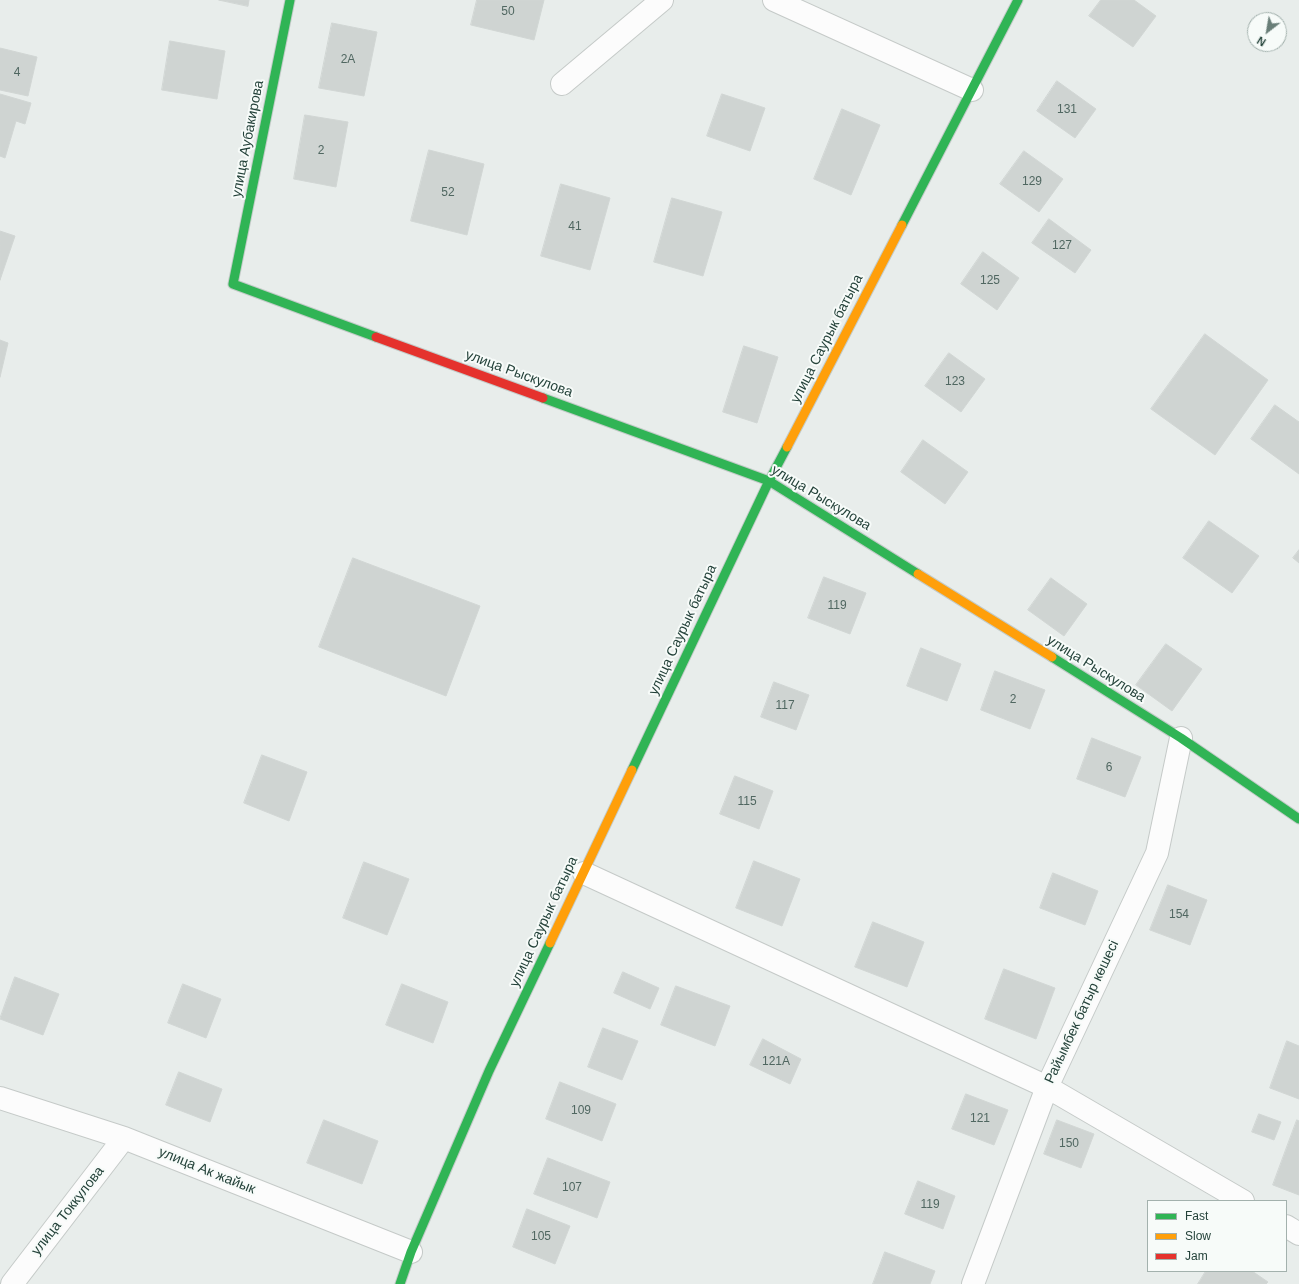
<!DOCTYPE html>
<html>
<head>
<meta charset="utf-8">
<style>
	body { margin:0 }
	#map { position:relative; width:1299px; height:1284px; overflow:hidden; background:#e8edeb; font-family:Arial,sans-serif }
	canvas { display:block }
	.legend { position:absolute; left:1147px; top:1200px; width:140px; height:72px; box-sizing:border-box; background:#f7fbf9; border:1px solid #a3b1ad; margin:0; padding:5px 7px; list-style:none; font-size:12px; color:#24423a }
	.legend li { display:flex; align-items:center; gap:8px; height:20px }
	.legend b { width:20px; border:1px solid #a3b1ad }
	.north { position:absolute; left:1247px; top:12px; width:40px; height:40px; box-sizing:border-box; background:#f7fbf9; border:1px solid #a3b1ad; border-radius:50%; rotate:211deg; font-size:11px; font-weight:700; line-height:16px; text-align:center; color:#24423a }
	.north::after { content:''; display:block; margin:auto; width:14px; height:18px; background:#697e78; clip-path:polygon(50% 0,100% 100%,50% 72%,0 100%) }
</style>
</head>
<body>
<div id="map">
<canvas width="1299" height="1284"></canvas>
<ul class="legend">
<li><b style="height:5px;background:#30b455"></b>Fast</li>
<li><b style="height:5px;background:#ff9f0a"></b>Slow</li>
<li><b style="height:5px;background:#e5322d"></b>Jam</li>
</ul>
<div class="north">N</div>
</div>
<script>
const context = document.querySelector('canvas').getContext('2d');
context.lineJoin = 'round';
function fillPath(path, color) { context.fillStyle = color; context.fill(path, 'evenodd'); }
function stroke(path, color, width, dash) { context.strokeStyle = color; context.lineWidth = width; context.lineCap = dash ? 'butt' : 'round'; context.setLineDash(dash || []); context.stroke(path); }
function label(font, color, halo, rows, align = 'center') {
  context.font = font + ' Arial,sans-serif'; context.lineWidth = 4; context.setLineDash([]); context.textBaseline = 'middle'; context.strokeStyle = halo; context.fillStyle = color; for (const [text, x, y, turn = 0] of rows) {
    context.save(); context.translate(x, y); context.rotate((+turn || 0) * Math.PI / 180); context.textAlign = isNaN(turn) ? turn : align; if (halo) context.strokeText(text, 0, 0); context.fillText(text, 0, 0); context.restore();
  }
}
const building = new Path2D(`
	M219,0H249L248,6Z
	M477,0H544L534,40L471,25Z
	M1101,0H1134L1156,16L1133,47L1089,16Z
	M332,23L377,32L364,96L319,88Z
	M170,41L225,51L217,99L162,90Z
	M0,48L37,57L28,96L0,90Z
	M1057,81L1096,109L1075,138L1037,111Z
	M0,94L31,103L25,124L16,121L5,158L0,156Z
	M722,94L765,108L750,151L707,136Z
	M842,109L880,125L851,195L814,179Z
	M305,115L348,122L336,187L294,179Z
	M429,150L484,164L467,235L411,221Z
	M1024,151L1063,179L1039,212L1000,184Z
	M561,184L610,198L590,270L541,256Z
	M672,198L722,212L703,276L654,262Z
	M1049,219L1091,250L1075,273L1032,243Z
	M0,231L15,236L0,280Z
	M983,252L1019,278L997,310L961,284Z
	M1205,334L1268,380L1215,455L1151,409Z
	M0,340L8,343L0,377Z
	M744,346L778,357L757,423L723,412Z
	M949,353L985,379L961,412L925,386Z
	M1275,405L1299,422V474L1251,439Z
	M923,440L968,472L945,504L901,472Z
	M1209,521L1259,556L1232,593L1183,558Z
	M1299,550V563L1293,558Z
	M353,558L480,606L446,696L319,647Z
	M824,577L866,593L850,634L808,618Z
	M1051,578L1087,604L1064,636L1028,610Z
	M1166,644L1202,669L1172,711L1136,685Z
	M921,648L961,664L947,701L907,686Z
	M995,671L1045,690L1030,729L981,710Z
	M774,682L809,695L796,730L761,717Z
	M1092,738L1141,757L1125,797L1077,779Z
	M262,755L307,772L289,821L244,803Z
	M735,776L773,791L759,829L720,814Z
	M754,861L800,879L782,926L736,908Z
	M364,862L409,879L387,935L343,918Z
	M1053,873L1098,891L1085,925L1040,908Z
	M1168,885L1207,900L1190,945L1150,930Z
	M873,922L924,942L907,987L855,967Z
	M1004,969L1055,988L1036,1039L985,1019Z
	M623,972L659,988L650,1009L614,993Z
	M15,977L59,994L43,1035L0,1019Z
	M183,984L221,999L206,1038L168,1023Z
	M402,984L448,1002L433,1043L386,1025Z
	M676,986L730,1006L715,1046L661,1025Z
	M603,1028L638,1041L622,1080L588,1067Z
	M763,1039L801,1059L790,1084L750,1065Z
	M1287,1041L1299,1046V1099L1270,1088Z
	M179,1072L222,1089L210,1122L166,1105Z
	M560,1082L616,1104L602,1141L546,1119Z
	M966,1094L1008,1110L994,1145L952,1129Z
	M1259,1114L1281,1122L1274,1140L1252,1132Z
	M324,1120L378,1141L362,1184L307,1163Z
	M1057,1120L1094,1134L1081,1168L1044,1154Z
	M1297,1120L1299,1121V1195L1273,1185Z
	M548,1158L610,1182L597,1218L534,1194Z
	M918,1181L955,1196L943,1229L905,1214Z
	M527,1209L570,1226L555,1264L513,1247Z
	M885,1252L935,1271L930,1284H873Z
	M1206,1271H1252L1268,1282L1266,1284H1198Z`);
fillPath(building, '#cfd4d2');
stroke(building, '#d1d6d4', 1);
const street = new Path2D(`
	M774,0L972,90
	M562,84L662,0
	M584,873L1047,1087L1243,1201
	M0,1098L124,1138L411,1252
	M1286,1226L1299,1234
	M12,1284L124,1138
	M973,1284L1047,1087L1157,853L1181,738`);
const fast = new Path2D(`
	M290,0L233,284L376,337
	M902,225L1018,0
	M543,398L769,481L918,574
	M1052,657L1181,738L1299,819
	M632,770L769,481L787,447
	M400,1284L411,1252L489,1071L550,943`);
const slow = new Path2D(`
	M787,447L902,225
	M918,574L1052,657
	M550,943L632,770`);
const jam = new Path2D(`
	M376,337L543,398`);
stroke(street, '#c5cac8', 24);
stroke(fast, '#c3cbc8', 11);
stroke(slow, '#c3cbc8', 11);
stroke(jam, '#c3cbc8', 11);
stroke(street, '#fcfcfc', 22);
stroke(fast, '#30b455', 9);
stroke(slow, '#ff9f0a', 9);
stroke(jam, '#e5322d', 9);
label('12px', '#506761', null, [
	["50",508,12],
	["2А",348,60],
	["4",17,73],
	["131",1067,110],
	["2",321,151],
	["129",1032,182],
	["52",448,193],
	["41",575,227],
	["127",1062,246],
	["125",990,281],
	["123",955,382],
	["119",837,606],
	["2",1013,700],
	["117",785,706],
	["6",1109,768],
	["115",747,802],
	["154",1179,915],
	["121А",776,1062],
	["109",581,1111],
	["121",980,1119],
	["150",1069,1144],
	["107",572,1188],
	["119",930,1205],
	["105",541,1237]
]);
label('14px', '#24423a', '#f7fbf9', [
	["улица Аубакирова",248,139,-79],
	["улица Саурык батыра",827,339,-63],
	["улица Рыскулова",519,374,20],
	["улица Рыскулова",821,498,31],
	["улица Саурык батыра",683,630,-65],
	["улица Рыскулова",1096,669,32],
	["улица Саурык батыра",544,922,-65],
	["Райымбек батыр көшесі",1082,1012,-65],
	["улица Ак жайык",207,1171,22],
	["улица Токкулова",68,1211,-52]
]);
</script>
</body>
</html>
